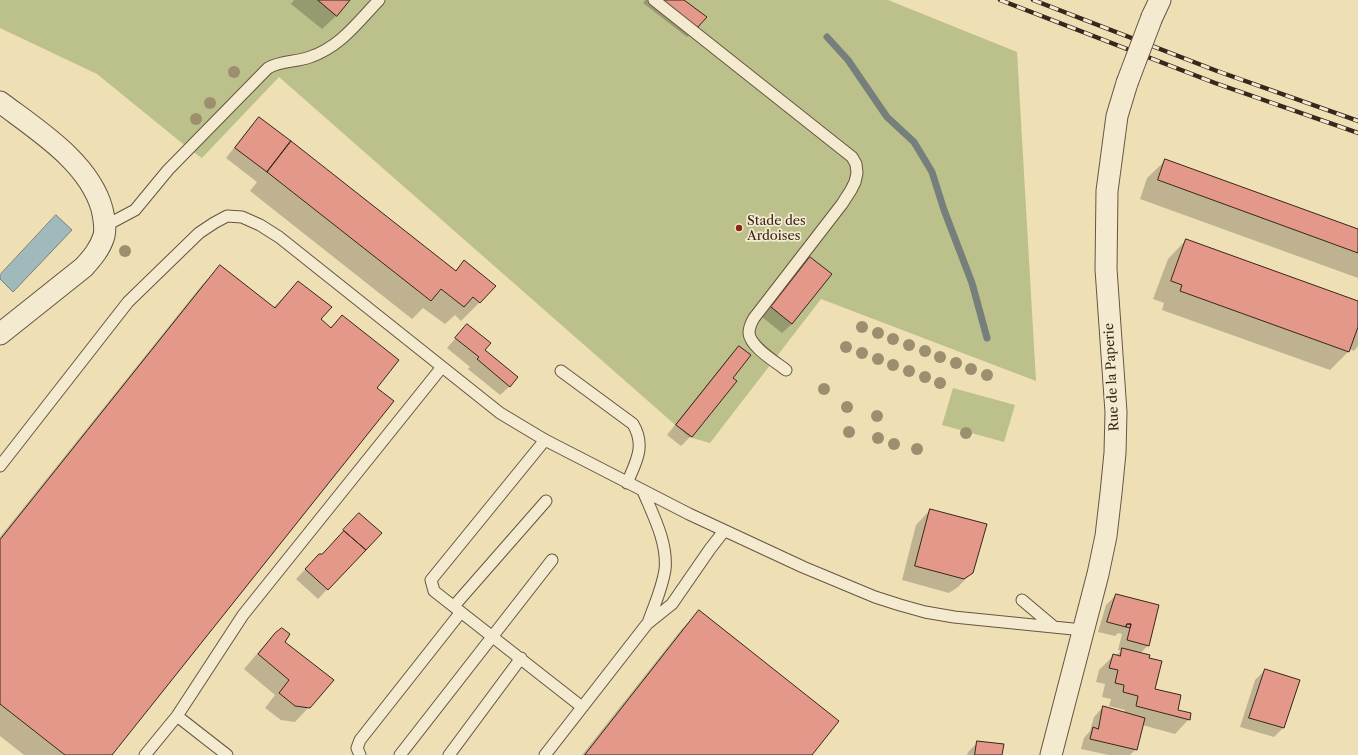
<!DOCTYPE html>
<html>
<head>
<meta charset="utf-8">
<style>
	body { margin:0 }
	canvas { display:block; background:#eedfb5 }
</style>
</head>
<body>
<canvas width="1358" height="755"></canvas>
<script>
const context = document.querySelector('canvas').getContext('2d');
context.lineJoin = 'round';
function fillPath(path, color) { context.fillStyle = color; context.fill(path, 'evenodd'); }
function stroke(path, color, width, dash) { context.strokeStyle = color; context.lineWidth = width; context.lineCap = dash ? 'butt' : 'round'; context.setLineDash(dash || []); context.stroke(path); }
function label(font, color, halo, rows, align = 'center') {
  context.font = font + ' "Libre Caslon Text",serif'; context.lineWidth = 3.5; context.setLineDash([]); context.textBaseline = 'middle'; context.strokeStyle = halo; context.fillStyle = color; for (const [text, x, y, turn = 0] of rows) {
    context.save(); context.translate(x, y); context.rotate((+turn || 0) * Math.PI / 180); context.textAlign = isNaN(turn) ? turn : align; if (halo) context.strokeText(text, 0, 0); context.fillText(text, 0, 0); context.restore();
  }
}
fillPath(new Path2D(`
	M0,0H888L1017,52L1036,381L821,299L710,443L689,437L279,77L202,158L188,148L97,74L0,28Z
	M953,388L1015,405L1004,442L942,425Z`), '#bcc18b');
const water = new Path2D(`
	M56,215L72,230L13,292L0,279V275Z`);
fillPath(water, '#a0b9ba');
stroke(water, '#767f7b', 1);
fillPath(new Path2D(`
	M294,0H348L337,15L322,29L291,4Z
	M645,0H682L697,28L687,37L643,3Z
	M259,118L455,271L464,262L480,302L461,321L455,315L445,324L423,308L412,319L250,191L257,182L226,158L250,127Z
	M1166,160L1358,230V278L1140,199L1147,178Z
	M1186,240L1358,302V346L1354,351L1349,349L1348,352L1330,370L1162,310L1164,303L1153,299L1168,259Z
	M810,258L831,274L792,324L782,333L762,317L801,267Z
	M220,266L273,308L298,282L320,319L330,328L342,316L376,388L110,755H24L0,736V537L202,285Z
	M467,325L483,350L510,386L500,395L468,369L470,367L447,348Z
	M739,347L691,436L681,446L667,435L729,357Z
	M930,510L972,572L958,587L949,593L902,580L916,525Z
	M350,524L381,533L318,599L296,579L319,555H322Z
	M1116,595L1148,645L1140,654L1154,690L1177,710L1189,719L1175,734L1142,725L1136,749L1130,755H1109L1081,749L1084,738L1090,731L1094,717L1103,707L1124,713L1125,710L1109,706L1111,699L1102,697L1105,684L1096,682L1099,670L1113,656H1115L1121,651L1118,650L1122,634L1118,633L1115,636L1098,632L1106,605Z
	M699,611L810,755H582L681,630Z
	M276,634L283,642L309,707L295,722L281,720L265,708L275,695L244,669L261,649Z
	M1265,670L1283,728L1274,737L1240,727L1255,680Z
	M978,742L1001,755H967L968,752Z`), '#0003');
stroke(new Path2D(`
	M827,37L848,60L887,117L914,142L932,172L944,210L972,283L987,338`), '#767f7b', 7);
const building = new Path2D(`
	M318,0H350L337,16Z
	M661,0H684L707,17L697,28Z
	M259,117L291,141L267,172L235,148Z
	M291,141L456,271L464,260L496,286L480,303L473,297L464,307L441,289L431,301L267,172Z
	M1165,159L1358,229V253L1158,180Z
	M1186,239L1358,301V327L1349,352L1180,291L1182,285L1171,281Z
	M810,257L832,274L792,324L771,307Z
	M220,265L275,308L298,281L332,307L321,319L331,328L342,315L399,360L377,388L394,401L112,755H65L0,704V540Z
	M467,324L491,343L485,350L518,377L510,387L477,359L479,357L455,338Z
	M739,346L751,355L733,378L737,381L692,437L676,425Z
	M930,509L987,524L973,573L964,579L915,566Z
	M359,513L382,533L366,550L343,530Z
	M344,531L366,550L328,590L305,569L319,554H322Z
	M1116,594L1159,605L1149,646L1127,640L1131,624H1127L1126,627L1107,622Z
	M699,610L839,721L812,755H585Z
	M1127,624H1131L1130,628L1126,627Z
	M282,628L290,634L285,642L334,680L310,708L295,706L279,693L289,680L258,654L275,633Z
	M1122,648L1150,655L1149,658L1162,661L1155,689L1181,695L1178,710L1191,713L1190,720L1136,706L1138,696L1123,692L1124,685L1115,683L1118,670L1109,668L1113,654L1120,656Z
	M1265,669L1300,680L1284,728L1249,718Z
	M1103,706L1145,718L1137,750L1090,739L1093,727L1098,729Z
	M977,741L1004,744L1002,755H975Z`);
fillPath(building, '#e49889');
stroke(building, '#38271c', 1);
const service = new Path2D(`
	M654,0L852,157L856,164L857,173L855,182L851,190L842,204L754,318C751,323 749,328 749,333C750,347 776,362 786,370
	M105,226L135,210L168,170L268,68C280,61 296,62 310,57C340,47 357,23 379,0
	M561,371L633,424C646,446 636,462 627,483
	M545,440L431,580L434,591L582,707
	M0,466L128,302L199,233L214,223L227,216L242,217L260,225L279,237L500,413L545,440L689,514L803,567L875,597L900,605L925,612L954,617L1083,630
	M643,491C653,515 668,543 665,570C662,589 654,606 648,623
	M1022,600L1054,627
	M454,606L546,501
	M177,716L227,755
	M145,755L177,716L243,615L442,367
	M360,755L357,748L360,740L461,612
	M400,755L552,560
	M449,755L521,658
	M545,755L647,624L672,604L710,549L724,531`);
const minor = new Path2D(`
	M1152,17L1160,0
	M0,102C37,130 89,162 102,209C104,218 106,227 104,236C100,249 92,258 84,267L0,334
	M1051,755L1098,574L1106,536L1111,493L1115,453L1116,412L1106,269L1107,191L1117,116L1127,83`);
stroke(service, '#665542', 13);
stroke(minor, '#665542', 23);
stroke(service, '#f4eacf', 11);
stroke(minor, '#f4eacf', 21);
const rail = new Path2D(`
	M1000,0L1215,83L1358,133
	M1033,0L1217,71L1358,121`);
stroke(rail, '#38271c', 4.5);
stroke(rail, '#f4eacf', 3, [9]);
const minorBridge = new Path2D(`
	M1127,83L1152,17`);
stroke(minorBridge, '#665542', 23, []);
stroke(minorBridge, '#f4eacf', 21);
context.fillStyle = '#9c8f70';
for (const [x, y] of [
	[234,72],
	[210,103],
	[196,119],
	[125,251],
	[862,327],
	[878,333],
	[893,339],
	[909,345],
	[846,347],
	[925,351],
	[862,353],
	[940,357],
	[878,359],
	[956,363],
	[893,365],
	[971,369],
	[909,371],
	[987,375],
	[925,377],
	[940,383],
	[824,389],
	[847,407],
	[877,416],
	[849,432],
	[966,433],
	[878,438],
	[894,444],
	[917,449]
]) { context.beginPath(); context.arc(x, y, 6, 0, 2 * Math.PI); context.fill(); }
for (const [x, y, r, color] of [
	[739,228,4,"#8f2418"]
]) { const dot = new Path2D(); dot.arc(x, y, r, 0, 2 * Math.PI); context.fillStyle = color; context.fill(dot); stroke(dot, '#f4eacf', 1.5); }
label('13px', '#38271c', '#f4eacf', [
	["Stade des",747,221],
	["Ardoises",747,236]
], 'left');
label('13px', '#38271c', '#f4eacf', [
	["Rue de la Paperie",1112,377,-93]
]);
</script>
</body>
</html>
